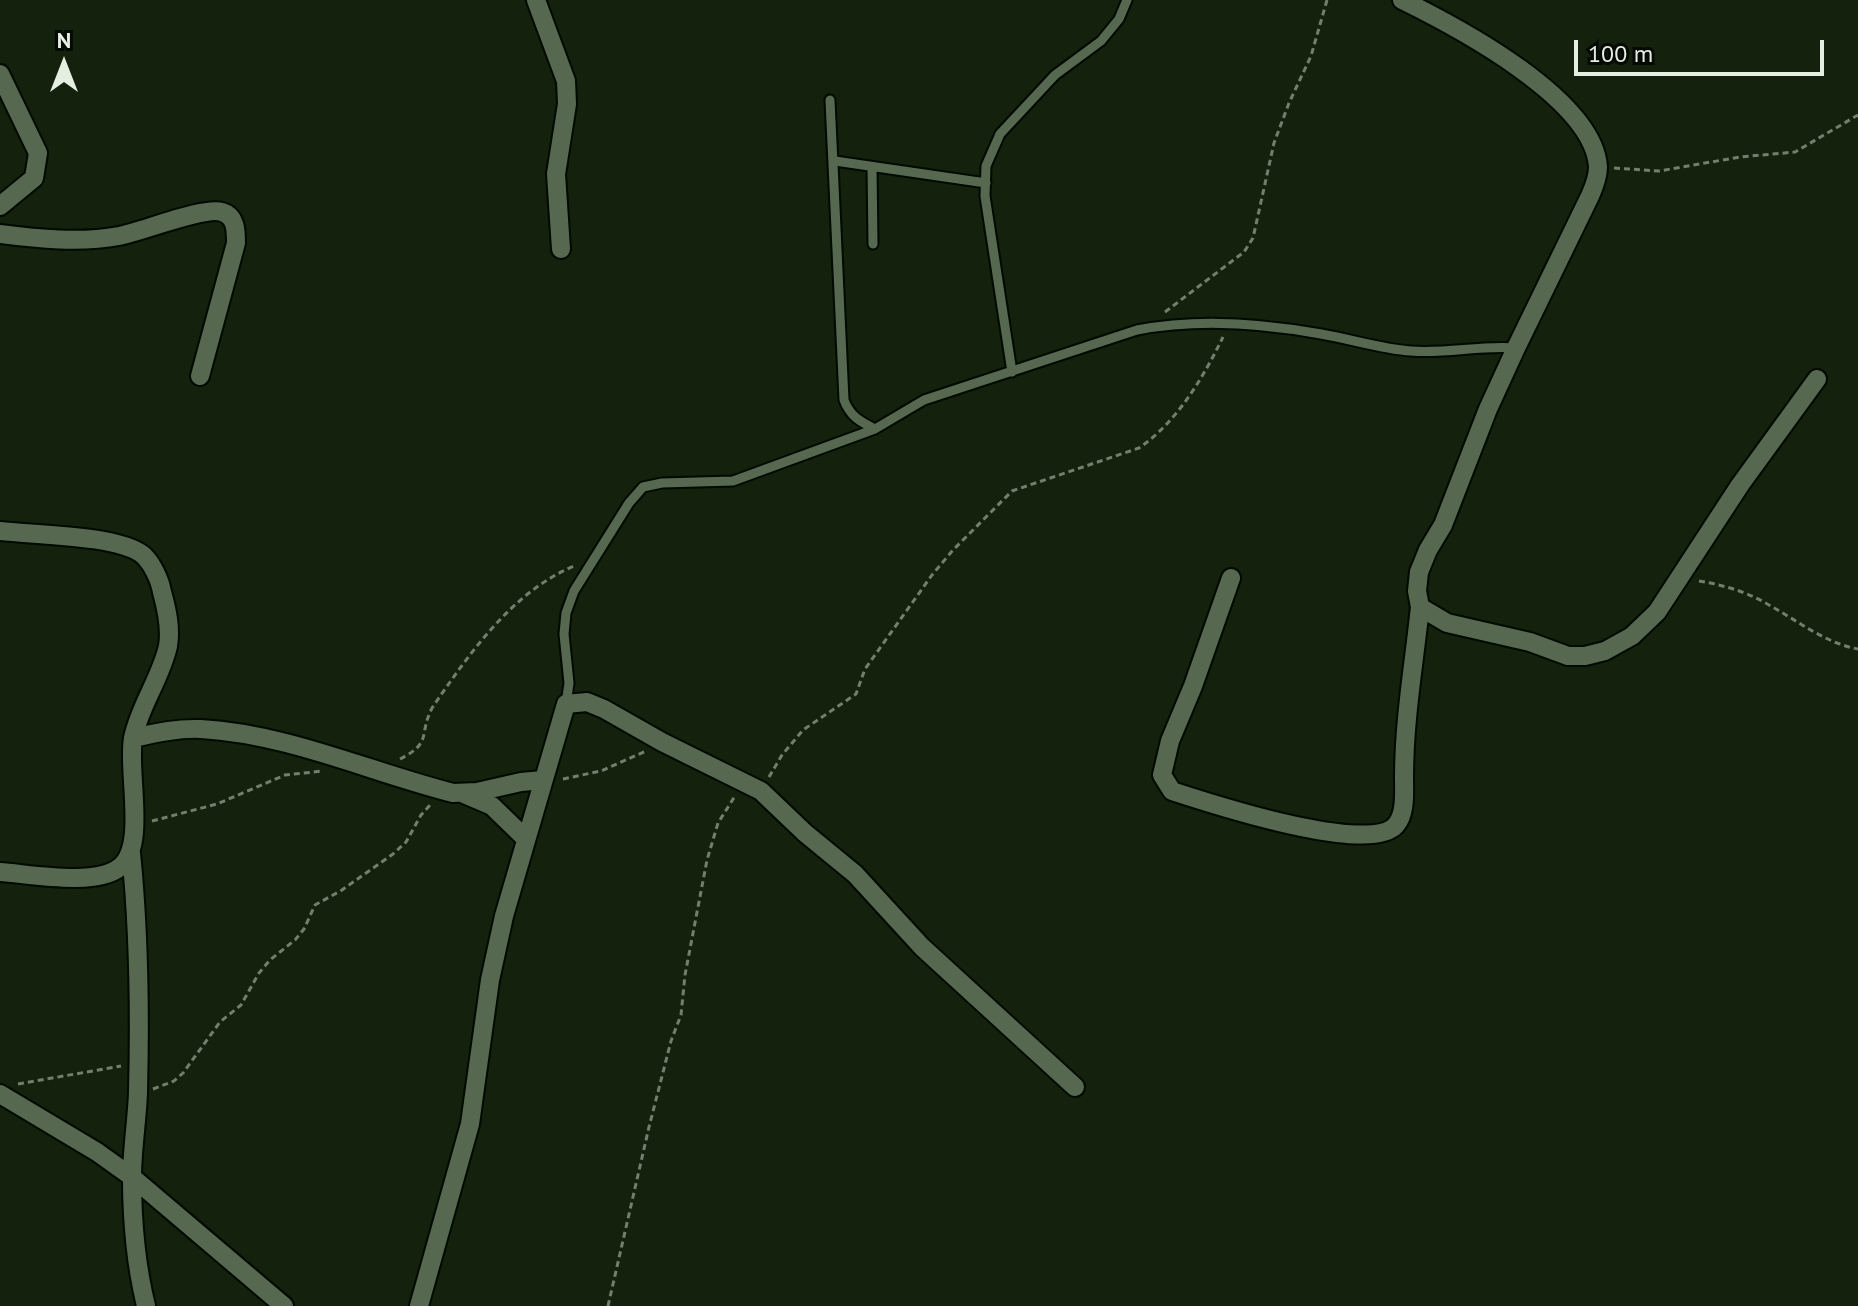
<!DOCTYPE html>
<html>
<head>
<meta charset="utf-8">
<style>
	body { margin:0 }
	#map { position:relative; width:1858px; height:1306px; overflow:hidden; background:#13210d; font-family:"PT Sans",sans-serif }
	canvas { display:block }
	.north { position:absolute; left:24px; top:24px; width:80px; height:80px; -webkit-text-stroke:6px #040903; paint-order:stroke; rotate:0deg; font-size:22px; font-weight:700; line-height:32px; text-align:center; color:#e4eee1 }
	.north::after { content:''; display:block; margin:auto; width:28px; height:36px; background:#e4eee1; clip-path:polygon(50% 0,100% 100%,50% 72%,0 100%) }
	.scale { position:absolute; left:1574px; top:40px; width:250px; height:36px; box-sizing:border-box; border:4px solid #e4eee1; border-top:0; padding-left:10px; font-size:24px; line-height:28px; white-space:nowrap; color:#e4eee1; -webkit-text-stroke:6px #040903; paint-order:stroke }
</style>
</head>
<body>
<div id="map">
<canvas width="1858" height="1306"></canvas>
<div class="north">N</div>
<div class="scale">100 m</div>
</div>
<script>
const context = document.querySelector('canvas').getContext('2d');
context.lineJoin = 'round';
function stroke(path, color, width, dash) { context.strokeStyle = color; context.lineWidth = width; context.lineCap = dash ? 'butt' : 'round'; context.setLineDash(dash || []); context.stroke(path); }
const service = new Path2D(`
	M830,100L844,400C850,416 859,421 875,429
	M835,161L986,183
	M872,168L873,244
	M1012,372L985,196L986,166L1000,134L1055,75L1101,41L1119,19L1127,0
	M566,704L569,683L564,634L566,613L574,591L629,503L643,487L662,483L733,481L875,429L924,400L1137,330C1198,318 1261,323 1321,334C1351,339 1381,349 1411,351C1446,354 1481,345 1516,348`);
const minor = new Path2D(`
	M536,0L566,81L567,104L556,174L561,249
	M1402,0C1457,27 1594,99 1598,167C1598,177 1594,187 1590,196L1516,348L1488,409L1443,525L1428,550L1419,572L1417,591L1420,607L1447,623L1530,642L1568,656H1585L1605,651L1632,636L1657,612L1740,485L1817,379
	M0,74L38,153L34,178L0,206
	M0,234C38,239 81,243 119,236C141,232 205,206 222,212C236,216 236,231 236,243L200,376
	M0,531C35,535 118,535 143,555C152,563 160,580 162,592C167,610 171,628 168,646C161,678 140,705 133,738C127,771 147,846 120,867C96,887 30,874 0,872
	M1231,578L1193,686L1170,741L1162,775L1172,791C1209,803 1370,856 1396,825C1406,814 1404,791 1404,777C1404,720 1414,664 1420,607
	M133,738C155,733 178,728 201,729C288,734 370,772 453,793L477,792L521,782L543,780
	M464,794L492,806L526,839
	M131,853C139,932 140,1012 138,1092C137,1121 132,1149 132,1178C132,1220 136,1265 146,1306
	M0,1094L97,1152L132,1177L284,1306
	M419,1306L470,1124L490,980L504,916L566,704L587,702L604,709L662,742L761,791L805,833L855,874L922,947L1075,1087`);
stroke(service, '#010a00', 13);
stroke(minor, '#010a00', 22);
stroke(new Path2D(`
	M1614,168L1659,171L1740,157L1795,152L1858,115
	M1165,312L1244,252L1253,238L1274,143L1289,103L1311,56L1327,0
	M1699,581C1723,585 1748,592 1769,605C1798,621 1825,643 1858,649
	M400,759C433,742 418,736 432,708C469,654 512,592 574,566
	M769,777L782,755L803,730L856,694L865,669L932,575L953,550L1012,491L1139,448C1177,422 1203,378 1223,337
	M563,779L601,771L646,751
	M152,821L217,804L285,775L323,771
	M18,1084L121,1066
	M153,1089L174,1081L183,1073L220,1022L241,1005L259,973L270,960L295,940L304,929L315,905L342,890L393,854L406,842L421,815L431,804
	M608,1306L649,1127L671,1041L681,1015L685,975L707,860L718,823L735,796`), '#737f6e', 3, [6, 4]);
stroke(service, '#576851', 9);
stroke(minor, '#576851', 18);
</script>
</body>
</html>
